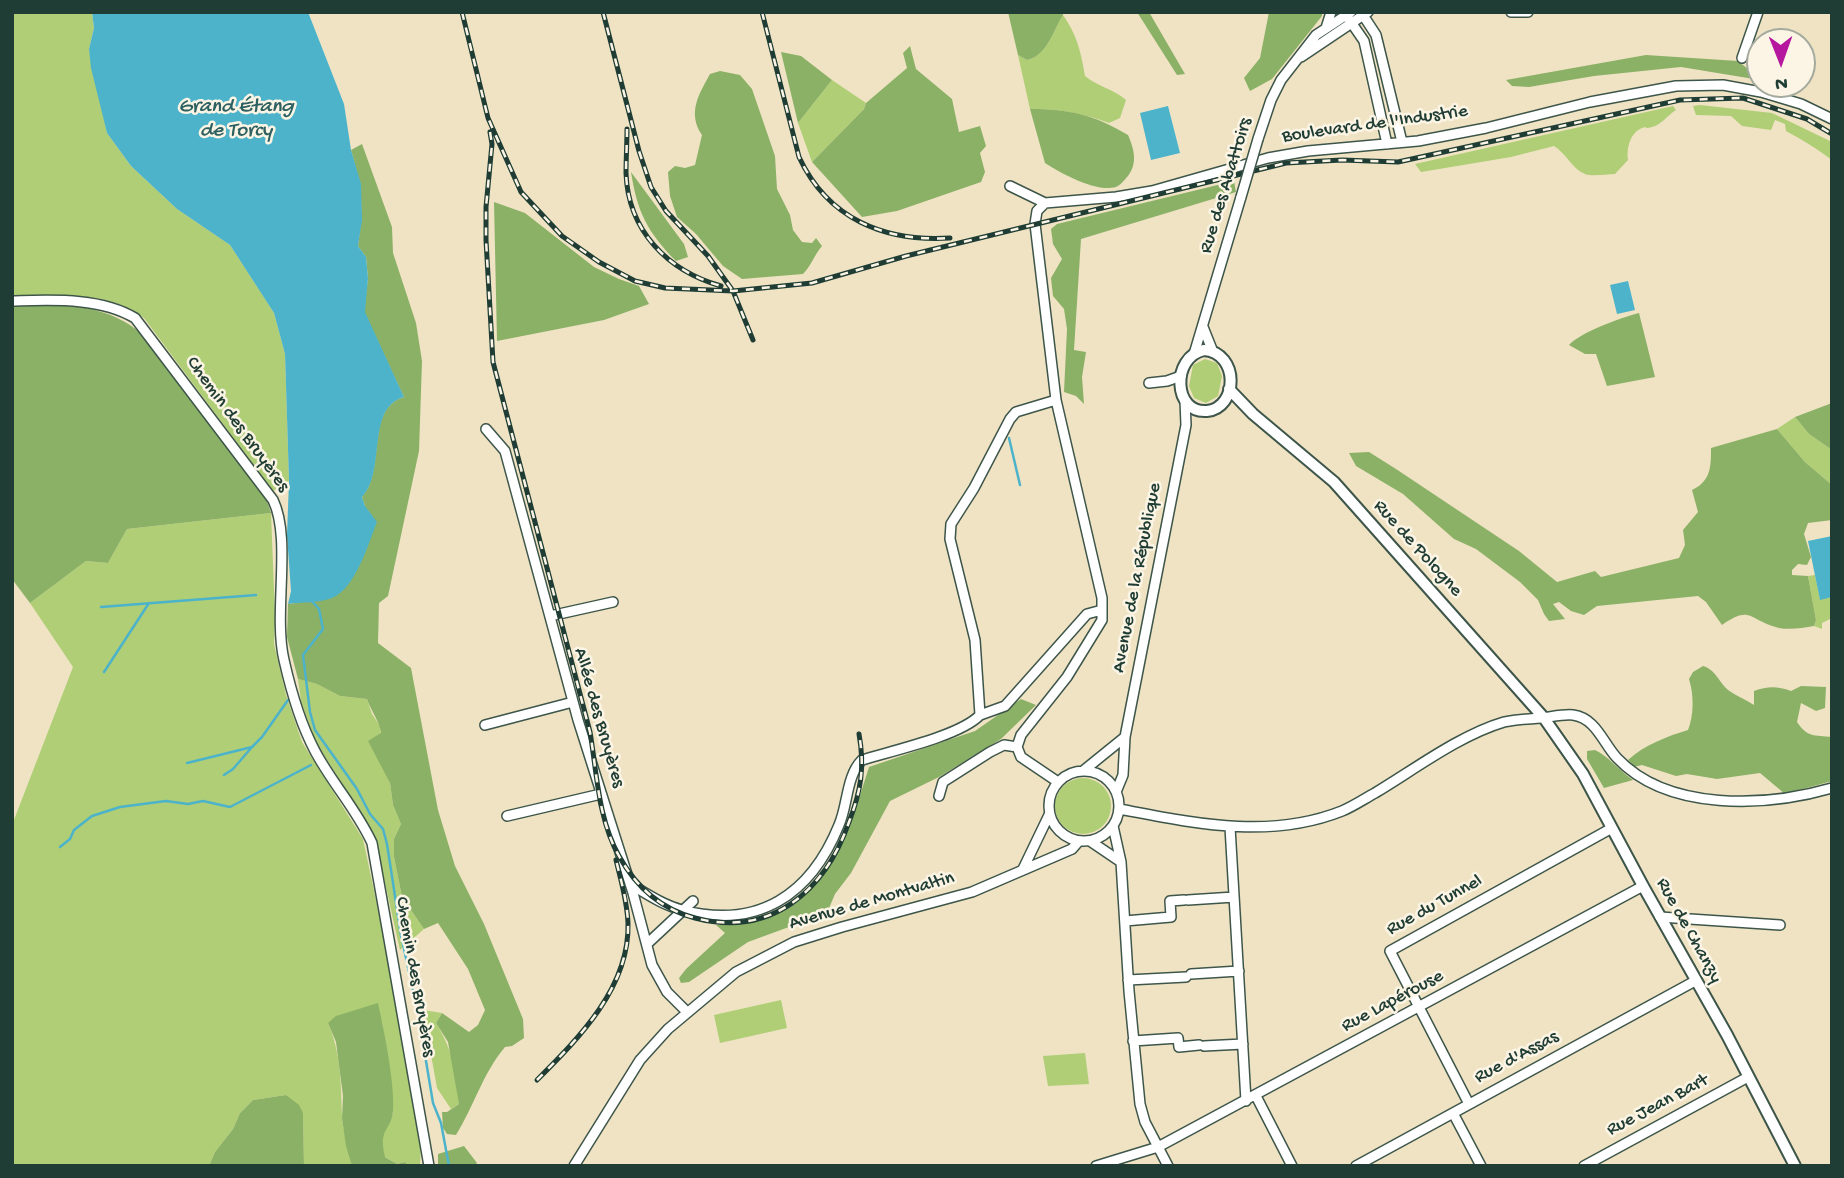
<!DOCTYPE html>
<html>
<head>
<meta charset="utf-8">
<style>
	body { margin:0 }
	#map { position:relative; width:1844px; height:1178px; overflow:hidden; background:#efe3c4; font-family:"Gochi Hand",sans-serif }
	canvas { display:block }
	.frame { position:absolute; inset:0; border:14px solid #1f3d34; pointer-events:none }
	.north { position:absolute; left:1746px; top:28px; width:70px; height:70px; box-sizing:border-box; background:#fcf5e5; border:2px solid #a4ab9e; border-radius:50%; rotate:179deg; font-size:19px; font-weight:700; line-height:28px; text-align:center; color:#1f3d34 }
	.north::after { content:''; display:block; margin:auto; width:24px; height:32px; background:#b5179e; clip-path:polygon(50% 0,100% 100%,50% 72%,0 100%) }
</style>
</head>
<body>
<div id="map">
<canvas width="1844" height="1178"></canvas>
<div class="frame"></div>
<div class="north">N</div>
</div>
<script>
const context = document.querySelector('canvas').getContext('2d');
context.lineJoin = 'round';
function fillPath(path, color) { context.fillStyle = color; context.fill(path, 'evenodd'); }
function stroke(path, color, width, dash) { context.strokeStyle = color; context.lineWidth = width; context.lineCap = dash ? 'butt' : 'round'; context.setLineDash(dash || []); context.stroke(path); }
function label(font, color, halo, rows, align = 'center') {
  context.font = font + ' "Gochi Hand",sans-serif'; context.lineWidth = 5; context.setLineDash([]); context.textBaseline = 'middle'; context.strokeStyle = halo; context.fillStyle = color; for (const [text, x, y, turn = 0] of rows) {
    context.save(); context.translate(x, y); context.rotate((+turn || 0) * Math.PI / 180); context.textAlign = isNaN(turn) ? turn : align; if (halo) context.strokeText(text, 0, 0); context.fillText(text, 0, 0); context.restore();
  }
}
fillPath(new Path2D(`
	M12,12H92L94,28L89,49L107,133L131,166L177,209L230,245L274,313L285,354L289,481L273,491L144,318C109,290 55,296 12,295Z
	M1063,15C1077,35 1081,52 1085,76C1098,87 1114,89 1126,100L1120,118L1109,123C1082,113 1059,109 1030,109L1018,55L1027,60C1047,56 1053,31 1063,15Z
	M832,80L866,103L864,109L812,162L798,123Z
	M1700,105L1772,113L1832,142V160C1817,149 1803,140 1786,131L1785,124L1775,120L1771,130L1742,126L1731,116L1696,115L1693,106Z
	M1673,106L1676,110C1668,115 1661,125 1652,127C1642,130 1650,125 1640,129C1630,134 1626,149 1628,160L1615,174C1606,174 1593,177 1585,174C1572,169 1566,153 1554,146L1511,157L1421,172L1415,164Z
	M1205,359L1217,363L1222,376L1218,396L1206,403L1194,398L1189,386L1193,365Z
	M1795,417L1809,434L1832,450V485L1805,462L1777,429Z
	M271,513L275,616L274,644L286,695L302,742L363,839L392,976L421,1144L420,1166H407L404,1162L397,1164L384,1156L381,1137L393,1113L382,1022L328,1023C341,1053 341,1084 342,1116C343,1133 350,1150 352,1166H304L303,1113L286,1095L253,1100L240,1113L233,1129L215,1152L209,1166H12V825L73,667L30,603L86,561L108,563L127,529Z
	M1815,575L1820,599L1832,597V618L1822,623V629L1814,626L1816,620L1808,576Z
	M298,679L317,684L340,696L367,699L372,714L380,726L384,769L390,783L393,805L401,824L394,839V857L402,897L424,929L400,950L374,834L315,741L301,701Z
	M1055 806a28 28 0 1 1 56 0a28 28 0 1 1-56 0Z
	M781,1000L787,1028L720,1043L714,1015Z
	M423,1010L442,1013L436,1023C452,1049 457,1073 459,1104L451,1109L437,1088Z
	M1085,1053L1089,1084L1048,1086L1043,1056Z`), '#afce75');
fillPath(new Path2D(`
	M1008,12H1063V15C1053,31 1047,56 1027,60L1018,55Z
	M1137,12H1149L1185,74L1177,75Z
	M1269,12H1322V16L1272,79L1250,91L1244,78L1260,58Z
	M910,46L916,69L952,99L959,132L980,126L986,146L980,153L985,172L981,182L897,211L862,217L812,162L864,109L866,103L907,68L903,53Z
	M781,52L801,56L832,80L798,123Z
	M1646,55L1738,61L1748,69L1760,73V80L1681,67L1594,76L1529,87L1512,86L1506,80Z
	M720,71L740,75L752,89L775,156L777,189L790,215L793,230L802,242L812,243L816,238L822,246C814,255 812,265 803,274L742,279L723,266L696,234L677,217L670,196L668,172L675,166L685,168L695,165L702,135C687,113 699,94 710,74Z
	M1030,109C1069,109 1095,115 1128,135C1134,149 1138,163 1128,176C1124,180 1121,185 1116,187C1097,193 1060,173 1045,163Z
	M362,144L392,227L393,253L416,323L422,361L419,451L388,596L379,603L378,643L411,668L438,810L455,866L484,924L523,1019L524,1038L512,1046L505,1047C483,1073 474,1106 456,1135L447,1134L443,1128L442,1112H447L459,1104L448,1042L436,1023L442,1013L469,1032L478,1025L485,1010L468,969L438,923L424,929L402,897L394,857V839L401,824L393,805L390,783L368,741L381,733C380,722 371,711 367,699L340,696L317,684L298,679L287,637L288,604L331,598L365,506L362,497C387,470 364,409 404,397L364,312L368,278L366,257L358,246C364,206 362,188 351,150Z
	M631,172L684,244L688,257L676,261C647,232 637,211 631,172Z
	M1234,181L1236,192L1081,239L1074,350L1086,352L1082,377L1084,404L1076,396L1064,392L1067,329L1064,309L1053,296L1051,278L1062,259L1053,244L1051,229L1057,224Z
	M494,202L525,213L594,267L619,279L639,286L649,304L604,320L497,341Z
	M12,305C63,305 110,301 148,340L267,501L271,513L127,529L108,563L86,561L30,603L12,579Z
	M1639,313L1655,377L1607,386L1596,354H1585L1569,345C1581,332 1620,318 1639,313Z
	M1832,403V450L1809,434L1795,417Z
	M1777,429L1805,462L1832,485V520L1808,523L1804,534L1811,557L1807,565L1798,564L1792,570V575L1808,576L1816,620L1814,626C1803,628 1790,630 1779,628C1749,621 1752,604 1722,625L1706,602L1698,596L1597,606L1584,615L1571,611L1559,602L1553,604L1565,619L1549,621L1544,614L1538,600L1520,582L1476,549L1454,539L1403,494L1356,466L1349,453L1369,452L1396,469L1519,551L1557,582L1595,571L1601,577L1679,558L1685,545L1683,530L1698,512L1692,490C1711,481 1711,467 1711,448Z
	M1703,666C1716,670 1718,681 1728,690C1736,696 1745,699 1754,705V691C1768,686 1777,686 1791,691L1801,686L1826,687L1825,708L1816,711L1801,703L1797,722C1808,738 1814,735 1832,737V781L1785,794L1760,773L1717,779L1687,774L1676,776L1642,765L1634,767L1628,760C1644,745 1668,736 1688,730C1694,715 1694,695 1689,679L1693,672Z
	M1021,699L1036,705L1001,739L939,777L890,801L851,873L835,894L827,913L748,942L689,982L681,983L679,978L686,969L725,933L716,925C741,926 760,921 782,909C837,879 851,823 869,767L975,731Z
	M1595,750C1607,755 1621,772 1633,780L1604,788L1587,759V751Z
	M378,1003C384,1031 395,1083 393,1111C391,1132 378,1127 385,1157L397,1164L405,1162L407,1166H352L346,1146L342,1118L343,1096L336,1042L328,1023L336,1016Z
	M286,1095L299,1105L303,1113L304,1166H209L215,1152L233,1129L240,1113L253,1100Z
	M464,1146L477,1163L475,1166H438V1154Z`), '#8bb166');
fillPath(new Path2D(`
	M92,12H308L344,104L351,150L361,184L362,220L358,246L366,257L368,278L365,312L404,397C365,408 387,471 362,497L365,506L377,522C368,544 356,588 332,598C320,603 301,602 288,604L291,591L287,535L289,481L285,354L274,313L230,245L177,209L131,166L107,133L91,68L89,49L94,28Z
	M1168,106L1180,153L1151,160L1140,113Z
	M1628,281L1635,310L1617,314L1610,285Z
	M1832,536V597L1820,600L1808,541Z`), '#4cb3cb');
stroke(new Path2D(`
	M1009,438L1020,485
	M310,599L319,609L323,629L303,655L310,712L315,730L357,789L370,814L383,829L387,844L401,935L418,1013L433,1103L441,1123L449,1166
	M101,607L256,595
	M104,672L149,603
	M187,763L252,747L262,737L288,700
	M224,775L233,769L252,747
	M60,847L70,839L74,830L92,816L120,807L166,801L188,804L203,801L230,807L311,765`), '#4cb3cb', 2.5);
const minor = new Path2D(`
	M1344,12L1364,41L1387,144
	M1361,12L1376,35L1402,142
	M1511,12H1528
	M1326,28L1331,12
	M1301,57L1368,12
	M1742,58L1758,12
	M1258,139L1271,100L1281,80L1316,35L1351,12
	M1010,186L1045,203L1116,197L1152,191L1268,158L1308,151L1418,141L1486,128L1590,102L1676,86L1723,85L1761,92L1801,104L1832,119
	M1045,203L1037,211L1035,224L1056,400L1102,598V620L1067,677L1021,735L1017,747L1021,757L1058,782
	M12,301C52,300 100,297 135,318L273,500C292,539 273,613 284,660C291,691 300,723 315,751C332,783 357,810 372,843L429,1166
	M1203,327L1213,352
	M1194,354L1241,197
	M1149,383L1167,381L1181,376
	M486,429L505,451L578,720L633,893L652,965L667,992L687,1012
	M550,616L613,602
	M980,715L1005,706L1087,614L1102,610
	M485,725L573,702
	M1049 806a35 35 0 1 1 70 0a35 35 0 1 1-70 0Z
	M1083,771L1125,737
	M1116,792L1123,775L1125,737L1186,425L1185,400
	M939,796L943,782L990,752L1004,745L1017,747
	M1119,809C1194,823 1269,840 1342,811C1354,806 1364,799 1375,793C1415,769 1460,735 1504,722C1516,719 1529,719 1541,718C1551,717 1563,714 1573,715C1596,718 1603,743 1617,758C1668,812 1766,807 1832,788
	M507,816L601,794
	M1113,826L1121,862L1129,991L1140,1104L1145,1122L1168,1166
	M1230,827L1246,1101
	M1090,841L1121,862
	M1023,869L1049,815
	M630,884C647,894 663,905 682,910C759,930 811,894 839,825C848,805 846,776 862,760C891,751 960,736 980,715L975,640L950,539L951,524L974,488L1010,419L1016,412L1056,400
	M1188,900L1234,897
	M1660,917L1780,925
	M1125,921L1171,917L1170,901L1184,900
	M647,944L693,901
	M1191,974L1239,971
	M1128,980L1186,977
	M1133,1041L1178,1038L1179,1047L1199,1045
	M1204,1046L1243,1044
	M1256,1096L1292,1166
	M1469,1104L1390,951L1612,828
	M1453,1113L1481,1166
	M574,1166L640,1060L668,1029L736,972L794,942L842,927L972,892L1072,849L1079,841
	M1096,1166L1158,1147L1643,886
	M1356,1166L1695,981
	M1584,1166L1748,1077`);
const major = new Path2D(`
	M1204,350C1240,353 1238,408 1207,411C1173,414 1171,357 1204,350Z
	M1229,389L1253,414L1334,482L1544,718L1583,774L1643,886L1727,1035L1795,1166`);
stroke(minor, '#3e564a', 12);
stroke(major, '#3e564a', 14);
stroke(minor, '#fff', 9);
stroke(major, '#fff', 10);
const rail = new Path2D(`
	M462,12L488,118L521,192L562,236L599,262L635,281L665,288L733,291L812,283L906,256L1286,163L1342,160L1398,162L1680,100L1743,98L1807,119L1832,134
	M603,12L639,151L651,187L666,211L708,256L733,291L753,340
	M762,12L799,157C828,219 884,242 950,238
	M627,129C627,144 626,159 626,173C628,231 668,271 721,286
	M490,132L492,144L486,207V240L493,362L590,732C597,773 598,819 619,856C636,887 661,909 695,918C771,938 825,891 849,822C861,791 865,767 859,734
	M537,1080C579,1038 630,987 628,923C627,900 621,881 616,860`);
stroke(rail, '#1f3d34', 5);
stroke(rail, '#fcf5e5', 2.5, [8]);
const minorBridge = new Path2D(`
	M1241,197L1258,139`);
stroke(minorBridge, '#3e564a', 12, []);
stroke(minorBridge, '#fff', 9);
label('19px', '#1f3d34', '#fcf5e5', [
	["Boulevard de l'Industrie",1375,125,-8],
	["Rue des Abattoirs",1227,186,-73],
	["Chemin des Bruyères",237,425,54],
	["Rue de Pologne",1417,549,48],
	["Avenue de la République",1138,578,-79],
	["Allée des Bruyères",598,718,74],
	["Avenue de Montvaltin",872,902,-16],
	["Rue du Tunnel",1435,906,-29],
	["Rue de Chanzy",1688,931,61],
	["Chemin des Bruyères",414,977,80],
	["Rue Lapérouse",1393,1002,-28],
	["Rue d'Assas",1517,1058,-28],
	["Rue Jean Bart",1658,1106,-28]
]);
label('italic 21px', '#2c6061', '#fcf5e5', [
	["Grand Étang",236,108],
	["de Torcy",236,132]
]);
</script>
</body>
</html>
